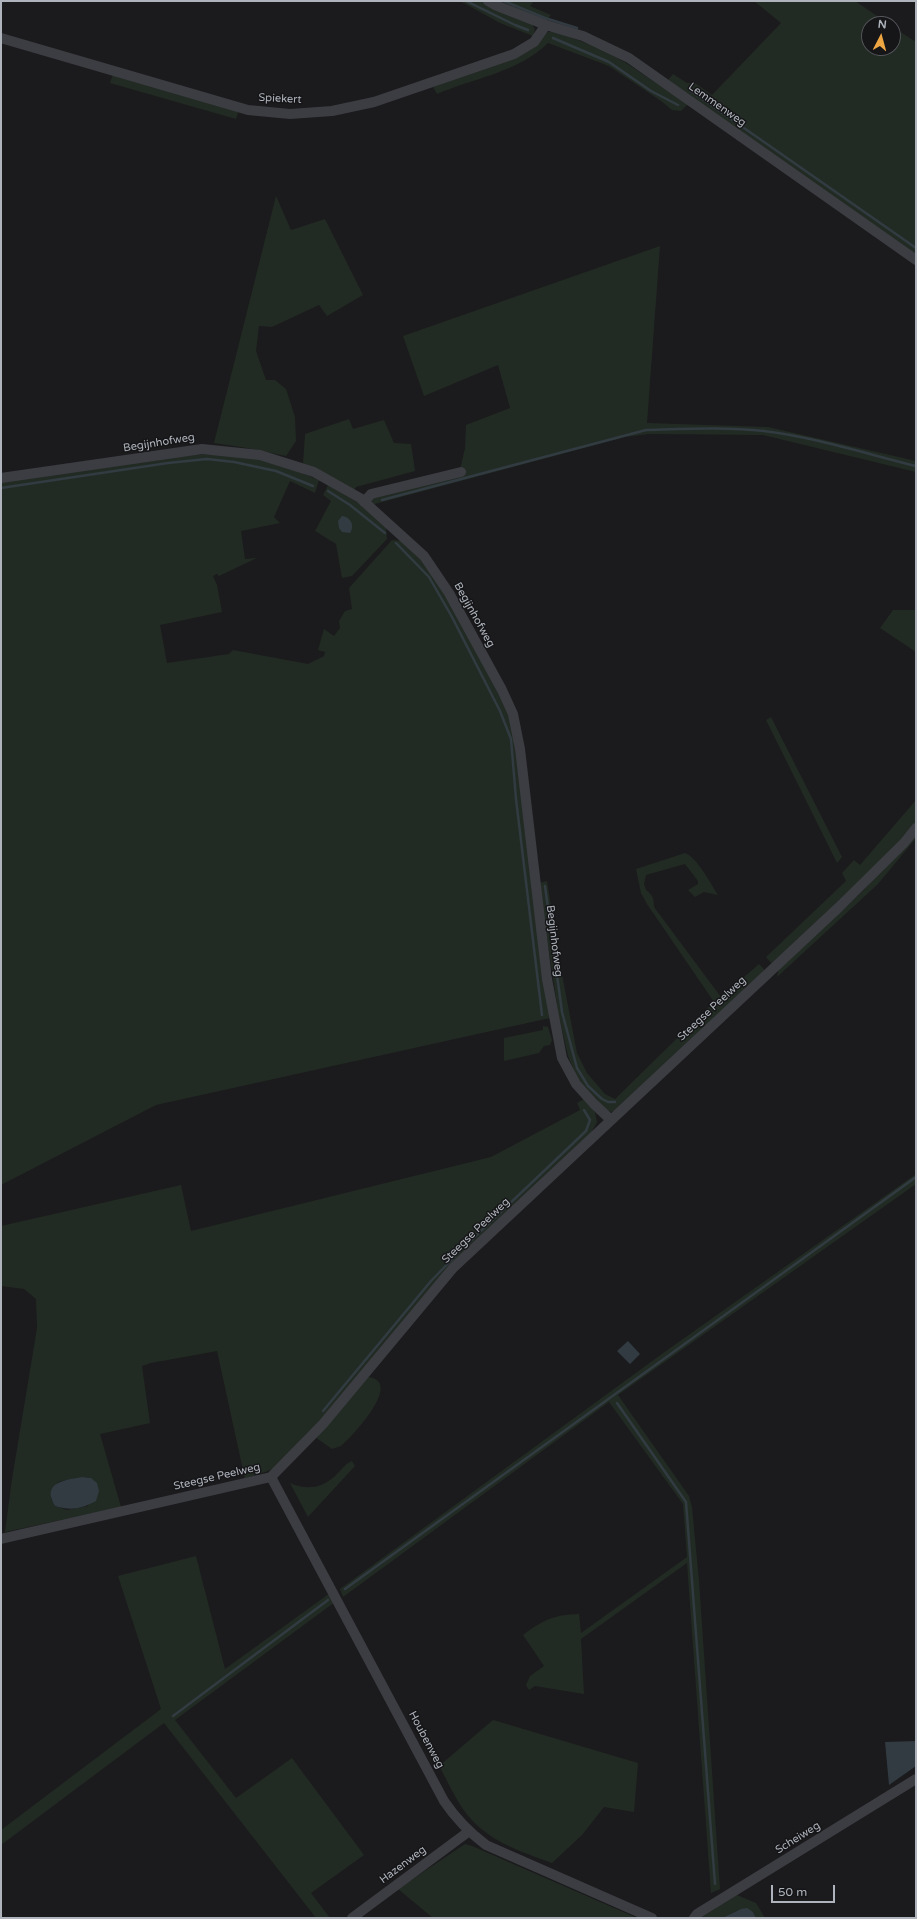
<!DOCTYPE html>
<html>
<head>
<meta charset="utf-8">
<style>
	body { margin:0 }
	#map { position:relative; width:917px; height:1919px; overflow:hidden; background:#1b1b1d; font-family:"Varela Round",sans-serif }
	canvas { display:block }
	.frame { position:absolute; inset:0; border:2px solid #aeb3bc; pointer-events:none }
	.north { position:absolute; left:861px; top:16px; width:40px; height:40px; box-sizing:border-box; background:#161618; border:1px solid #53555a; border-radius:50%; rotate:6deg; font-size:11px; font-weight:700; line-height:16px; text-align:center; color:#aeb3bc }
	.north::after { content:''; display:block; margin:auto; width:14px; height:18px; background:#eda642; clip-path:polygon(50% 0,100% 100%,50% 72%,0 100%) }
	.scale { position:absolute; left:771px; top:1885px; width:64px; height:18px; box-sizing:border-box; border:2px solid #aeb3bc; border-top:0; padding-left:5px; font-size:12px; line-height:14px; white-space:nowrap; color:#aeb3bc; -webkit-text-stroke:3px #161618; paint-order:stroke }
</style>
</head>
<body>
<div id="map">
<canvas width="917" height="1919"></canvas>
<div class="frame"></div>
<div class="north">N</div>
<div class="scale">50 m</div>
</div>
<script>
const context = document.querySelector('canvas').getContext('2d');
context.lineJoin = 'round';
function fillPath(path, color) { context.fillStyle = color; context.fill(path, 'evenodd'); }
function stroke(path, color, width, dash) { context.strokeStyle = color; context.lineWidth = width; context.lineCap = dash ? 'butt' : 'round'; context.setLineDash(dash || []); context.stroke(path); }
function label(font, color, halo, rows, align = 'center') {
  context.font = font + ' "Varela Round",sans-serif'; context.lineWidth = 3; context.setLineDash([]); context.textBaseline = 'middle'; context.strokeStyle = halo; context.fillStyle = color; for (const [text, x, y, turn = 0] of rows) {
    context.save(); context.translate(x, y); context.rotate((+turn || 0) * Math.PI / 180); context.textAlign = isNaN(turn) ? turn : align; if (halo) context.strokeText(text, 0, 0); context.fillText(text, 0, 0); context.restore();
  }
}
fillPath(new Path2D(`
	M460,1H483L532,24L535,30L533,36L500,23Z
	M498,1H534L530,6L551,15L545,22Z
	M754,1H855L889,24H869V48H893V27L916,42V257L668,80L673,74L687,83H695L712,95L781,23Z
	M555,31L603,50L626,63L688,104L681,111L672,110L661,101L609,66L548,43C519,72 474,78 437,94L433,87L541,37L548,32Z
	M113,74L239,110L236,119L110,83Z
	M276,196L291,230L325,219L363,295L327,316L319,305L272,327L259,326L256,351L266,380H275L286,389L295,417L296,441L286,456L247,448L214,443Z
	M660,246L647,423L768,427L916,461V472L763,435L649,434L625,437L371,505V500L374,495L459,474L465,448L466,425L510,408L498,365L424,396L403,336Z
	M349,419L353,429L384,420L394,443L411,444L415,471L356,487L354,490L303,464L305,434Z
	M211,454L255,458L295,470L319,480L315,493L290,481L274,517L280,523L241,531L245,559L257,558L219,576L217,574L213,576L217,585L222,612L160,625L167,663L229,654L233,650L308,664L324,656L325,652L318,650L324,629L334,636L340,628L339,621L345,611L352,609L349,588L392,540L403,541L428,566L442,586L508,711L512,725L550,1018L156,1105L1,1185V480L161,457Z
	M328,485L360,504L386,527L387,539L352,576L342,578L336,544L315,531L331,501L323,495Z
	M893,610H916V652L880,628Z
	M771,717L842,857L837,863L766,720Z
	M916,800V823L884,862L772,964L766,957L846,881L842,873L854,860L860,865Z
	M916,829V838L878,884L777,977L779,968L863,891Z
	M685,853C697,857 711,884 718,895L704,892L695,897L688,890L698,884V881L685,864L646,875L644,884L646,890C653,895 654,899 654,907L721,997L759,964L764,969V974L618,1110L611,1112L606,1110L577,1078L568,1056L558,1012L539,883L547,881L561,969L577,1053L587,1073L605,1094L615,1099L714,1002L647,904L641,893L636,869Z
	M543,1026L548,1027L552,1040L550,1045L544,1046L539,1053L504,1061V1038L543,1030Z
	M584,1099L595,1112L597,1122L591,1133L426,1293L314,1428L273,1469L245,1479L217,1351L151,1363L142,1366L150,1423L100,1434L121,1507L5,1532L12,1479L37,1328L36,1299L24,1289L1,1286V1226L181,1185L191,1231L491,1157L580,1110L577,1103ZM81,1477L91,1478L88,1506L67,1510L55,1506L51,1499L58,1482Z
	M916,1174V1184L618,1395L689,1496L692,1507L699,1581L720,1889L711,1893L687,1563L581,1639L584,1694L535,1686L529,1690L526,1685L530,1676L544,1666L523,1635C543,1620 553,1615 579,1614L581,1633L687,1557L683,1504L609,1402L343,1597L340,1589L666,1351Z
	M368,1377C404,1381 353,1436 341,1446C338,1447 335,1448 332,1449L315,1437Z
	M352,1461L355,1466L308,1517L290,1483C308,1491 324,1488 338,1473C343,1468 346,1463 352,1461Z
	M196,1556L225,1669L330,1593L335,1602L175,1720L236,1798L292,1758L364,1855L311,1893L330,1918H316L164,1723L1,1845V1830L161,1709L118,1576Z
	M493,1720L638,1763L634,1812L604,1807L582,1835L552,1863C519,1851 484,1840 463,1809C454,1796 447,1780 439,1766Z
	M465,1844L472,1846L637,1918H433L398,1889Z
	M737,1895L756,1903L765,1918H756L753,1912L741,1909L722,1918H700Z`), '#222b23');
fillPath(new Path2D(`
	M342,516C351,517 355,526 350,533L342,532L339,528L338,521Z
	M628,1341L640,1354L630,1364L617,1351Z
	M82,1477L91,1478L97,1483L99,1491L96,1501C81,1509 71,1511 55,1506C41,1483 64,1480 82,1477Z
	M916,1741V1766L889,1785L885,1742Z
	M747,1908L753,1912L756,1918H722L741,1909Z`), '#313b41');
stroke(new Path2D(`
	M466,1L515,25L528,30
	M504,1L545,18L577,28
	M553,38L609,62L651,91L678,105
	M691,91L916,248
	M1,488L168,463L207,459L234,462L276,471L313,486
	M328,491L350,505L385,533
	M382,500L646,430C685,429 725,427 764,431C814,437 867,454 916,466
	M396,543L429,577L452,617L500,711L511,739L516,799L542,1015
	M545,886L562,1012L577,1068L588,1086L602,1099L608,1102H615
	M617,1403L686,1502L715,1884
	M323,1411L431,1281L463,1248L586,1131L590,1120L584,1110
	M345,1589L916,1177
	M173,1716L328,1600`), '#313b41', 2.5);
stroke(new Path2D(`
	M488,1L495,5L546,25L583,36L629,58L916,260
	M1,38L248,110L290,114L332,111L374,102L514,54L534,42L546,25
	M1,478L202,449L260,455L314,472L360,498L424,556L449,593L502,690L513,714L520,749L547,979L562,1058L576,1084L594,1104L611,1120
	M364,502L371,494L461,472
	M271,1477L444,1801C456,1819 469,1832 486,1845L652,1918
	M1,1539L271,1477L323,1424L453,1268L838,908L904,843L916,828
	M352,1918L468,1832
	M694,1918L697,1914L916,1779`), '#3c3d42', 10);
label('11px', '#aeb3bc', '#161618', [
	["Spiekert",280,99,3],
	["Lemmenweg",717,105,35],
	["Begijnhofweg",159,443,-9],
	["Begijnhofweg",474,615,61],
	["Begijnhofweg",554,941,83],
	["Steegse Peelweg",712,1009,-43],
	["Steegse Peelweg",476,1231,-44],
	["Steegse Peelweg",217,1477,-13],
	["Houbenweg",426,1740,62],
	["Scheiweg",798,1838,-32],
	["Hazenweg",403,1865,-37]
]);
</script>
</body>
</html>
